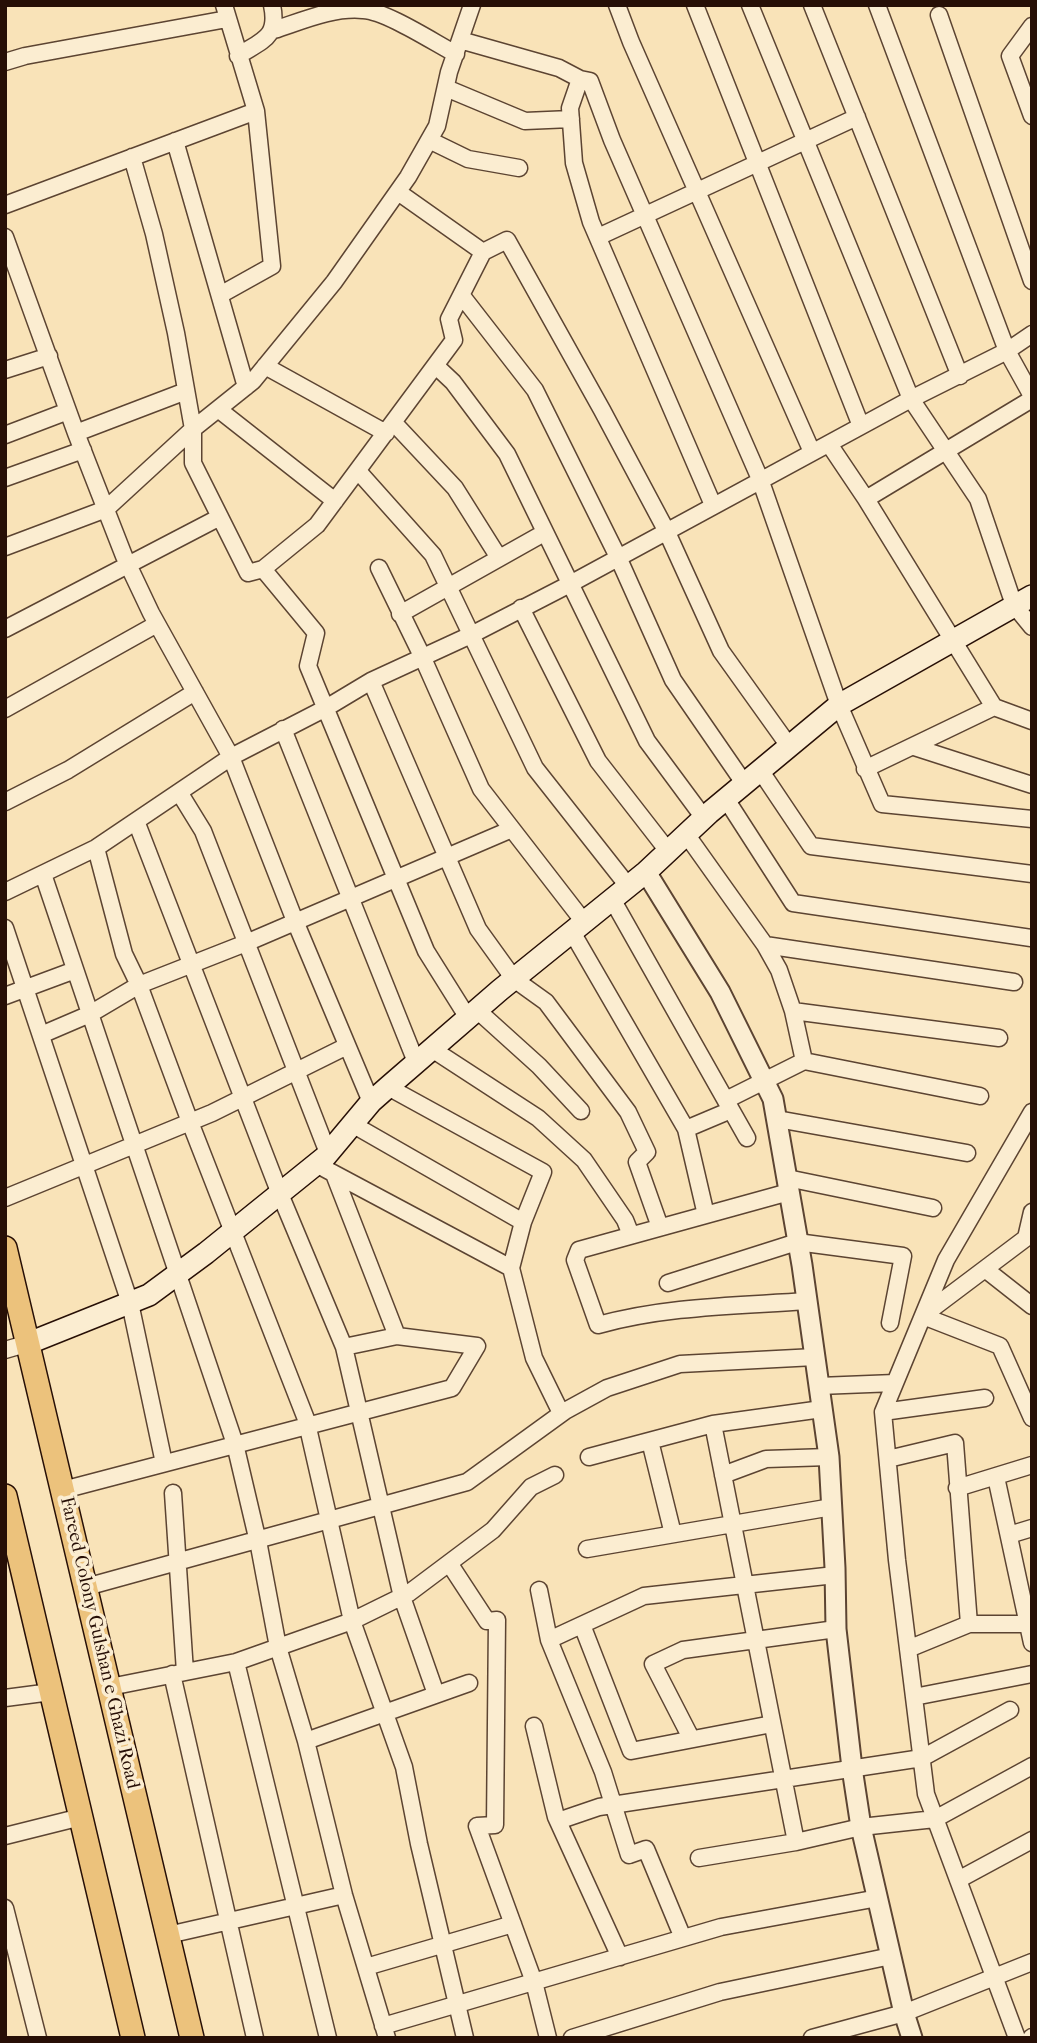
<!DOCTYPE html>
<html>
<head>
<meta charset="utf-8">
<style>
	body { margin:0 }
	#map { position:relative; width:1037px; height:2043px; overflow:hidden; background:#f9e3b8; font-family:"IM FELL French Canon",serif }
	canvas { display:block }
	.frame { position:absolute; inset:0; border:7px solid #270f06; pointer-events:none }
</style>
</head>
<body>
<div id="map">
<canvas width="1037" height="2043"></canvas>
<div class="frame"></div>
</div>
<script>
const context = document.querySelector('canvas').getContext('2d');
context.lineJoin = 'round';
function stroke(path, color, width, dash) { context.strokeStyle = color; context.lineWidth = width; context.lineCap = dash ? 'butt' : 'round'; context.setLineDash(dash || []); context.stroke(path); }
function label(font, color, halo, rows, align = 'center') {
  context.font = font + ' "IM FELL French Canon",serif'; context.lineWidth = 7; context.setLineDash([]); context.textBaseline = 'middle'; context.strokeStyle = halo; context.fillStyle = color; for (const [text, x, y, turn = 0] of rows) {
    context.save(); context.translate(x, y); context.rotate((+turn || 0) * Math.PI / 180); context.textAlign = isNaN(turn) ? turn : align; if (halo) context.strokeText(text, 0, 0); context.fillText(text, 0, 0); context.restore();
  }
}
const minor = new Path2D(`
	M617,5L631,42L812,452
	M695,5L861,426
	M750,5L911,399L978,499L1014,605L1032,627
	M812,5L960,376
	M877,5L1007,351L1032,396
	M939,15L1032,281
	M1032,26L1010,56L1032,116
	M274,30C302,21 333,7 363,10C386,11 433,42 456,54
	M460,40L559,68L580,79L590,81L612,140L760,479L839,705L882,804L1032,819
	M238,56C262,40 279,38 272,5
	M5,62L25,56L227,19
	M580,79L570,108L574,163L591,222L713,505
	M446,88L525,121L571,119
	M429,140L468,159L519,168
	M175,141L246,387
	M132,157L154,234L176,333L193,429V463L248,573L263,569L316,633L308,666L426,951L468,1018
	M398,192L483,252
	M5,205L256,111
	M5,237L76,433L124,556L151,613L231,757L295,921L371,1102
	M598,237L857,117
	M220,295L272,266L256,111L224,5
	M462,296L535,390L618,557L673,680L744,783
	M265,366L386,433
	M436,366L453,382L507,454L647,741L704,818
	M5,370L49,356
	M218,409L335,501
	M394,423L455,488L499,558
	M76,433L186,391
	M5,435L68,411
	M829,444L866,499L994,707L1032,721
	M358,471L433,555L535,768L628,886
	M5,478L83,450
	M866,499L1032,399
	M5,547L106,509L193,429L253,381L334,282L408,177L437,126L449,72L472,5
	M379,568L422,656L481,789L584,922
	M263,569L317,525L454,340L449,319L483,252L507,240L602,410L666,530L721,651L789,746
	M521,608L598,761L668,851
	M400,614L544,533
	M5,629L220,517
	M371,681L478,929L514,979L546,1002L628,1112L647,1152L637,1162L660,1227
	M5,709L157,624
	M283,729L416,1062
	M914,747L1032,785
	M865,769L994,707
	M760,770L811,846L1032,874
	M179,792L203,831L328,1153
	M726,799L793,903L1031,938
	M5,802L68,770L195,692
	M136,821L280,1194L344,1347L402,1597L436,1694
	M686,834L765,945L779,970L793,1011L804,1061
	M96,848L124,954L139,985L190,1122L306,1419L352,1621L404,1767L419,1844L465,2038
	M43,874L235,1444L259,1546L278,1647L306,1741L344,1895L387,2038
	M5,892L96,848L231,757L326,708L371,681L473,634L570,584L911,399L1007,351L1032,334
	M612,899L747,1138
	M5,928L130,1303L164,1463
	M572,932L686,1129L706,1215
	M765,945L1014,982
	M5,996L75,970
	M477,1010L539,1066L581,1111
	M793,1011L999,1038
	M41,1035L90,1014L139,985L246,943L512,829
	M432,1049L538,1118L584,1160L625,1220L631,1235
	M388,1087L543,1172L523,1222L511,1268L534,1358L561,1413
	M726,1100L804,1061L980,1096
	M777,1119L967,1153
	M352,1124L523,1222
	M686,1129L731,1110
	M316,1164L511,1268
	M334,1174L397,1336
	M787,1178L933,1208
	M789,1192L579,1250L575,1260L598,1325C666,1306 736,1306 807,1301
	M5,1198L212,1113L347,1046
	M985,1269L1032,1306
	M668,1283L797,1242L903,1256L890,1323
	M925,1314L1026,1238L1032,1212
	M923,1316L1000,1346L1032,1418
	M5,1350L29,1343
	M819,1386L895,1383
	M883,1412L985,1398
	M713,1424L796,1842
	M650,1441L673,1534
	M589,1457L713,1424L822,1409
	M888,1459L955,1443L969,1624
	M723,1475L766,1459L829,1457
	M996,1477L1032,1643
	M957,1488L1032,1465
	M63,1490L452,1388L477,1346L397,1336L344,1347
	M173,1493L185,1672
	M1009,1535L1032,1528
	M587,1549L832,1507
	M449,1563L487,1621L497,1620L495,1825L477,1826L534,1982L548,2038
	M86,1587L467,1482L565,1411L607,1388L680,1364L815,1357
	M539,1590L549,1640L603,1772L629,1855L646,1849L683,1938
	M582,1625L631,1751L772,1724
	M549,1640L644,1596L835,1575
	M908,1649L969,1624H1032
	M236,1662L328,2038
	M172,1674L255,2038
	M110,1687L236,1662L352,1621L409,1593L493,1530L531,1487L555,1475
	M914,1697L1032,1674
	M5,1698L51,1692
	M534,1726L556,1817L620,1957
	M691,1738L653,1664L683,1650L836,1629
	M306,1741L469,1683
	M558,1821L599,1807L922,1758L1010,1710
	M5,1836L81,1817
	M699,1858L796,1842L861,1827L935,1819L1032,1766
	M958,1880L1032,1840
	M5,1908L38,2038
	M168,1935L344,1895
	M366,1967L513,1924
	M383,2026L721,1927L878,1898
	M572,2038L720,1992L891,1956
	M812,2038L904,2013L1032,1962
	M1017,2038L926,1794L897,1560L883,1412L946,1260L1032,1112
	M1031,2038L1032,2037`);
const tertiary = new Path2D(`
	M646,872L720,992L773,1099L802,1265L829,1457L835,1568L836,1629L852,1768L861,1827L904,2013L912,2038`);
const secondary = new Path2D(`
	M29,1343L149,1295L206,1253L325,1157L371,1102L388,1087L500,990L646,872L709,813L839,705L1032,596`);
const primary = new Path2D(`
	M5,1248L192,2038
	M5,1496L133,2038`);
stroke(minor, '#5c4432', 19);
stroke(tertiary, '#5c4432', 23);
stroke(secondary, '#270f06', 24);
stroke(primary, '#270f06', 26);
stroke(minor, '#fbedd1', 16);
stroke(tertiary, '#fbedd1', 19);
stroke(secondary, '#fbedd1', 21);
stroke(primary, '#ecc27c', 23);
label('19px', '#270f06', '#fbedd1', [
	["Fareed Colony Gulshan e Ghazi Road",99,1643,77]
]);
</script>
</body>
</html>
